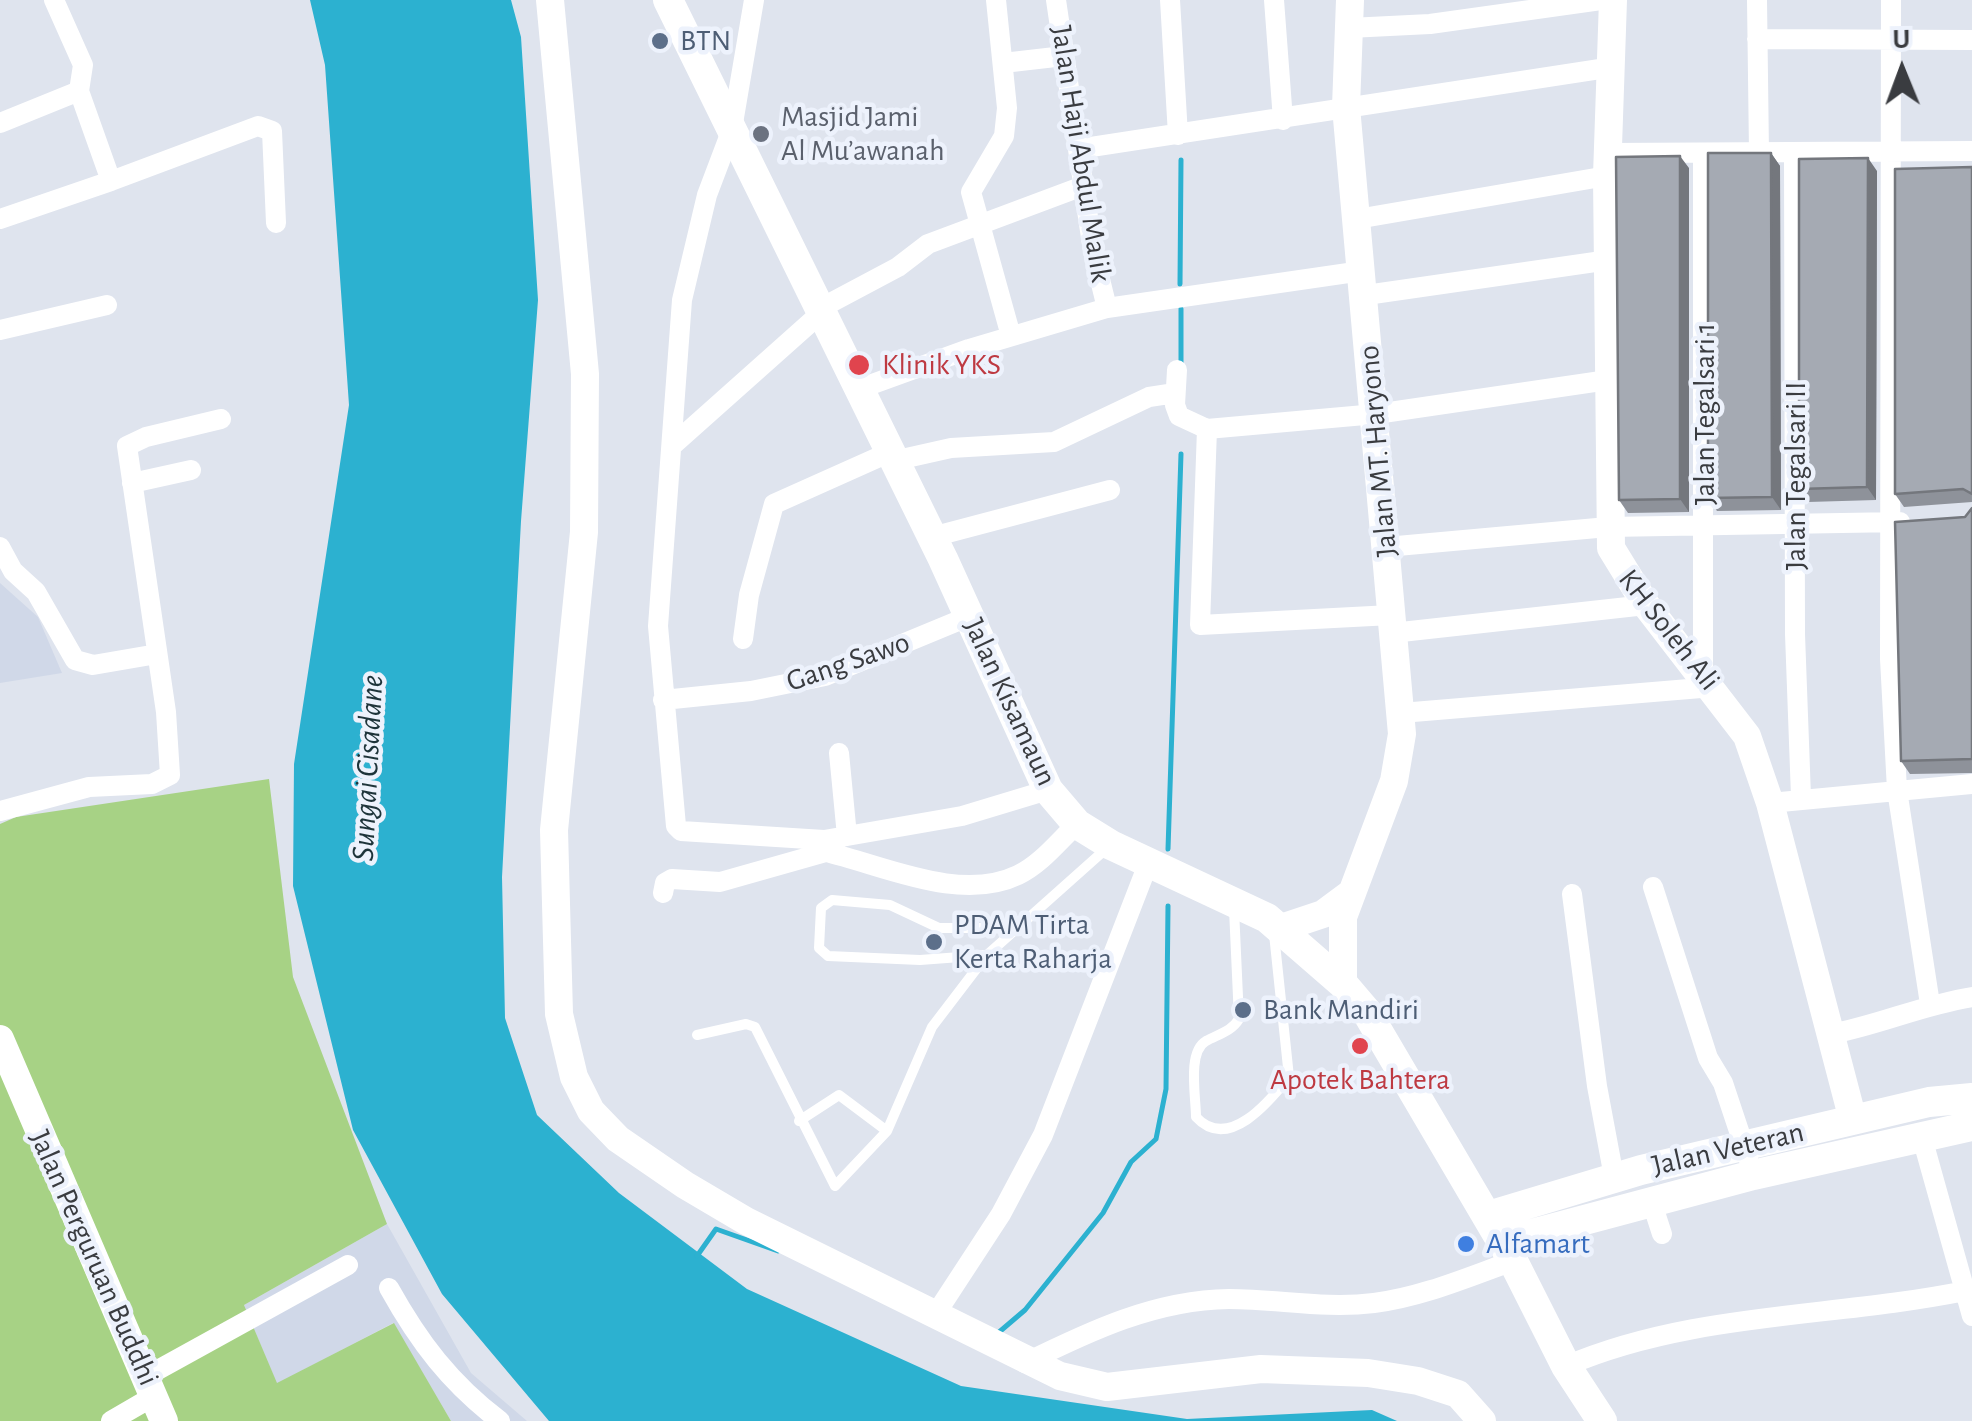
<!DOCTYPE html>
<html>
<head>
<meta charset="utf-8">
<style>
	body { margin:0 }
	#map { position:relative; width:1972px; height:1421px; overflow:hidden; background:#dfe4ee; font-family:"Alegreya Sans",sans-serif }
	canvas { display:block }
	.north { position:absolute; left:1852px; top:20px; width:100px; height:100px; -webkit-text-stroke:8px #edf2fc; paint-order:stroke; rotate:359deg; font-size:28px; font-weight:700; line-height:40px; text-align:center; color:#3a3c40 }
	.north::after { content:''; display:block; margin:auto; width:35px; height:45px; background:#3a3c40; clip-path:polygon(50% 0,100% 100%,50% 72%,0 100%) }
</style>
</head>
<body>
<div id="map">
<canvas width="1972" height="1421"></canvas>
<div class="north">U</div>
</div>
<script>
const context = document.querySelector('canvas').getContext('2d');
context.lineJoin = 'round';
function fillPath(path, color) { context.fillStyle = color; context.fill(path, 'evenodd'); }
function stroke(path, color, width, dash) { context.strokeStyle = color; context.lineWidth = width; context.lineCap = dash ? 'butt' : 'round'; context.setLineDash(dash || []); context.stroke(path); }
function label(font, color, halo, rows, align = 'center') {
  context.font = font + ' "Alegreya Sans",sans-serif'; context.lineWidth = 9; context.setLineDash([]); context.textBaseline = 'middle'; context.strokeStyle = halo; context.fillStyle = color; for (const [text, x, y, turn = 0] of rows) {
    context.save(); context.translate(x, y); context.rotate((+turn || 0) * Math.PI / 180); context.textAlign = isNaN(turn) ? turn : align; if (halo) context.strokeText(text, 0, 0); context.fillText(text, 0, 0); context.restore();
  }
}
fillPath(new Path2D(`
	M0,583L38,617L62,673L0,683Z
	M387,1224L471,1373L527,1421H451L393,1323L277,1384L244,1305Z`), '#d0d8e8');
fillPath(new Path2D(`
	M269,779L293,977L387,1224L244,1305L277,1383L394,1323L451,1421H0V824L16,817Z`), '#a7d285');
fillPath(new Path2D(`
	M310,0H511L521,37L538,300L521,521L502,877L505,1018L537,1115L619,1193L747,1289L961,1386L1187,1419L1372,1410L1397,1421H549L442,1294L353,1130L293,886L294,764L349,405L325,65Z`), '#2cb1d0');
stroke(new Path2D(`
	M1180,284L1181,160
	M1181,309V366
	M1168,849L1181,454
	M697,1256L716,1229L778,1251
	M998,1333L1025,1310L1103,1213L1131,1162L1156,1139L1166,1089L1168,906`), '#2cb1d0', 5);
stroke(new Path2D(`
	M1234,909L1239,1019C1232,1031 1219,1034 1206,1041C1187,1052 1196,1097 1196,1117C1228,1152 1269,1102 1289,1077L1274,934
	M987,955L920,960L828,956L819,948L821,908L832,900L890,905L939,928H1017
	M697,1035L746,1024L755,1027L835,1186L887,1131L932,1027L987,955L1107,848
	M799,1121L839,1095L887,1131`), '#fff', 10);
stroke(new Path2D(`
	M54,0L83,65L79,91
	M754,0L732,129L707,195L682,300L658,626L676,826L681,831L824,840L962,816L1048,790
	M996,0L1007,108L1004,136L971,192L1011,336
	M1056,0L1093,251L1107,308
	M1170,0L1178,135
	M1274,0L1283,120
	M1757,0L1759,153
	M1891,0L1890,659L1897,790L1930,1004
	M1349,28L1430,24L1601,0
	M1757,39L1972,40
	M1003,63L1064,56
	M0,123L79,91
	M1078,149L1613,67
	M1609,153L1972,151
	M1703,153V675
	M1794,154L1795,634L1801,797
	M111,181L258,126L272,131L276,223
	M0,219L111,181L79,91
	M1357,219L1607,176
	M1366,295L1609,260
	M819,309L898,267L928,244L1083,186
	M0,330L107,305
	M1177,370L1175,405L1179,416L1207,429L1376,414L1608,380
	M856,390L969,349L1107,308L1362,271
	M1207,429L1200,625L1391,615
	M674,444L821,313
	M893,461L951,448L1054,442L1149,397L1175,393
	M132,483L191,470
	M932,537L1110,490
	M0,547L13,571L36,592L75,660L93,665L157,654
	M1386,547L1608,527L1900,522
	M1392,633L1646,605
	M743,639L749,595L774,504L888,453
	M663,700L751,691L825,676L970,616
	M1401,713L1713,687
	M839,753L847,836
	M1770,803L1972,784
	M0,811L89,787L152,784L170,775L166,712L127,446L146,437L221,419
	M824,840L826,852C883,865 960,903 1018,875C1041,864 1058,842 1077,824
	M1653,887L1708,1058L1723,1083L1748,1158
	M663,893L665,883L672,879L720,882L826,852
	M1572,894L1597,1086L1614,1177
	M1831,1034C1882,1024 1922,1005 1972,997
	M1921,1134L1972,1316
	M1651,1200L1662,1234
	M389,1288C419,1342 450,1383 500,1421
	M935,1315L1001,1214L1043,1135L1148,864
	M1025,1363C1090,1331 1155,1300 1229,1299C1278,1299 1324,1309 1374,1303C1422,1297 1468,1277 1513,1261
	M1566,1366C1692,1312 1832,1318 1965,1291
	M145,1377L348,1265
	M111,1421L154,1396`), '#fff', 20);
stroke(new Path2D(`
	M550,0L585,374L584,532L554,830L559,1014L574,1077L591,1111L618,1139L685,1185L746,1221L1060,1376L1107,1387L1261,1369L1368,1373L1418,1381L1458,1394L1482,1421
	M1613,0L1607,176L1611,548L1646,605L1747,736L1770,803L1853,1120
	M1281,928L1323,914L1350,894
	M1343,984V917L1394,781L1402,734L1346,107L1350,0
	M0,1039L164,1421`), '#fff', 28);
stroke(new Path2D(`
	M668,0L943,559L1048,790L1077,824L1111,845L1267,918L1343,984L1366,1011L1513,1261L1566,1366L1602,1421
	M1488,1216L1641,1170L1929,1102L1972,1098
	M1502,1242L1753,1175L1972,1126`), '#fff', 30);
fillPath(new Path2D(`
	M1771,153L1780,166L1781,510L1717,511L1708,498Z
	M1972,167V502L1904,507L1895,494Z
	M1689,168V512L1628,513L1619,500Z
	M1877,171L1876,500L1808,502L1799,489Z
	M1972,508V773L1910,774L1901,761L1965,517Z`), '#8e929a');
fillPath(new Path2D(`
	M1771,153L1780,166L1781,510L1772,497Z
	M1680,156L1689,168V512L1680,499Z
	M1868,158L1877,171L1876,500L1867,487Z`), '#74777d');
const building = new Path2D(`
	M1708,153H1771L1772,497L1708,498Z
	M1680,156V499L1619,500L1616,157Z
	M1868,158L1867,487L1799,489V159Z
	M1972,167V494L1963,489L1895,494V169Z
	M1972,508V759L1901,761L1895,522L1965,517Z`);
fillPath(building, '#a5aab3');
stroke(building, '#74777d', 2.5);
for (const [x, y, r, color] of [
	[660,41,10,"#5c6f8a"],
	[761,134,10,"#6b7280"],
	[859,365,12,"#e0444e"],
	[934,942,10,"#5c6f8a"],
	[1243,1010,10,"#5c6f8a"],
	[1360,1046,10,"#e0444e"],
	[1466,1244,10,"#3f7fe0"]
]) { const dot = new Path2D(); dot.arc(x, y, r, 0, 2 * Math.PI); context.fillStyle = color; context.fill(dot); stroke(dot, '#edf2fc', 4); }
label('30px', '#4e5e75', '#edf2fc', [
	["BTN",680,41],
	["PDAM Tirta",954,925],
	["Kerta Raharja",954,959],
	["Bank Mandiri",1263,1010]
], 'left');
label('30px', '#5b616d', '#edf2fc', [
	["Masjid Jami",781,117],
	["Al Mu’awanah",781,151]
], 'left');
label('30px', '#3a3c40', '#edf2fc', [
	["Jalan Haji Abdul Malik",1081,154,81],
	["Jalan Tegalsari 1",1705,414,-90],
	["Jalan MT. Haryono",1378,451,-95],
	["Jalan Tegalsari II",1796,476,-90],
	["KH Soleh Ali",1669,630,52],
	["Gang Sawo",848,662,-19],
	["Jalan Kisamaun",1010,702,65],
	["Jalan Veteran",1728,1149,-13],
	["Jalan Perguruan Buddhi",94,1258,66]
]);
label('30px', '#be3a42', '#edf2fc', [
	["Klinik YKS",882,365],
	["Apotek Bahtera",1360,1080,"center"]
], 'left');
label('30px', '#366cbe', '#edf2fc', [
	["Alfamart",1486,1244]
], 'left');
label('italic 32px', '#1e343a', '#edf2fc', [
	["Sungai Cisadane",368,768,-87]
]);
</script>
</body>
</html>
